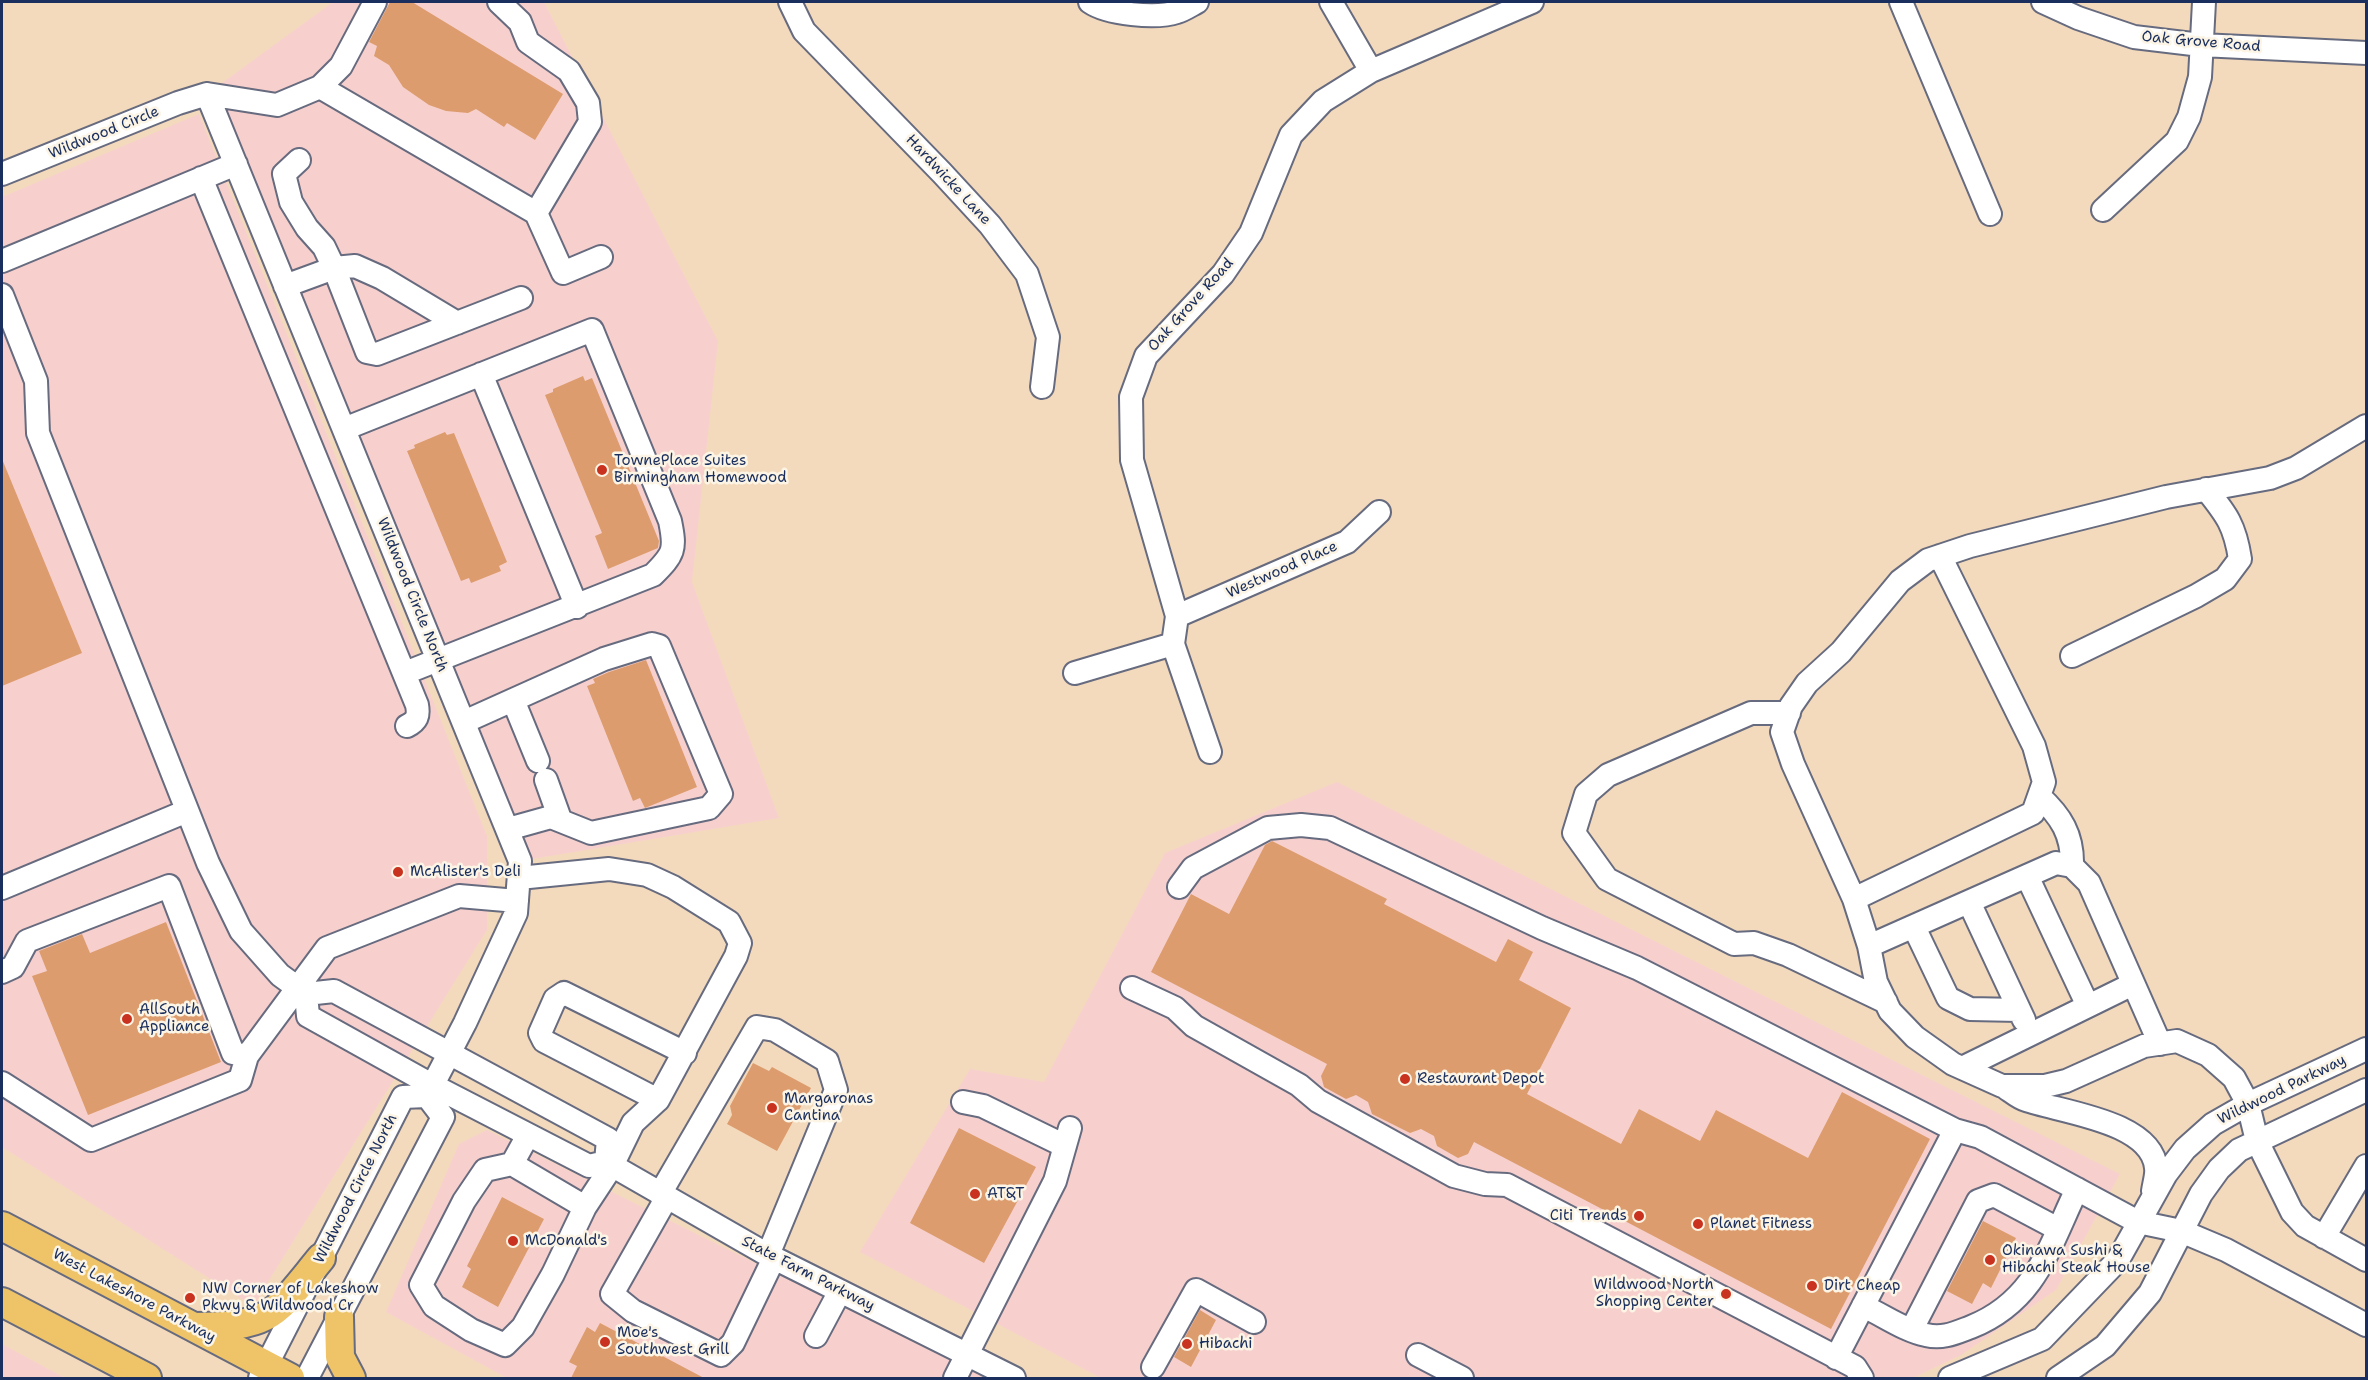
<!DOCTYPE html>
<html>
<head>
<meta charset="utf-8">
<style>
	body { margin:0 }
	#map { position:relative; width:2368px; height:1380px; overflow:hidden; background:#f4dabc; font-family:"Shantell Sans",sans-serif }
	canvas { display:block }
	.frame { position:absolute; inset:0; border:3px solid #1b2f5e; pointer-events:none }
</style>
</head>
<body>
<div id="map">
<canvas width="2368" height="1380"></canvas>
<div class="frame"></div>
</div>
<script>
const context = document.querySelector('canvas').getContext('2d');
context.lineJoin = 'round';
function fillPath(path, color) { context.fillStyle = color; context.fill(path, 'evenodd'); }
function stroke(path, color, width, dash) { context.strokeStyle = color; context.lineWidth = width; context.lineCap = dash ? 'butt' : 'round'; context.setLineDash(dash || []); context.stroke(path); }
function label(font, color, halo, rows, align = 'center') {
  context.font = font + ' "Shantell Sans",sans-serif'; context.lineWidth = 5; context.setLineDash([]); context.textBaseline = 'middle'; context.strokeStyle = halo; context.fillStyle = color; for (const [text, x, y, turn = 0] of rows) {
    context.save(); context.translate(x, y); context.rotate((+turn || 0) * Math.PI / 180); context.textAlign = isNaN(turn) ? turn : align; if (halo) context.strokeText(text, 0, 0); context.fillText(text, 0, 0); context.restore();
  }
}
fillPath(new Path2D(`
	M333,2H544L718,341L692,582L779,818L520,861L207,94Z
	M199,114L487,836V930L253,1306L2,1147V197Z
	M1337,782L2120,1174L2056,1290L1961,1355L1913,1378H1101L860,1252L970,1069L1044,1082L1165,853Z
	M487,1130L987,1378H507L386,1312L459,1144Z
	M2,1344L65,1378H2Z`), '#f7d0ce');
fillPath(new Path2D(`
	M390,2H412L563,94L535,140L507,123L504,127L476,109L468,113L446,111L429,105L403,87L389,65L374,56L377,46L369,42Z
	M583,376L585,381L592,378L659,541L658,548L608,569L595,536L602,533L545,395L553,392V389Z
	M445,432L447,435L454,433L507,562L499,566L501,571L471,583L469,578L461,581L407,451L415,448L414,445Z
	M2,459L82,653L2,686Z
	M646,660L697,787L645,808L640,798L633,801L587,686L595,683L593,679L609,672Z
	M1272,841L1387,899L1384,904L1496,962L1508,939L1533,952L1519,980L1571,1008L1527,1094L1621,1144L1639,1109L1700,1141L1716,1110L1808,1158L1842,1092L1930,1139L1831,1329L1474,1142L1468,1154L1458,1158L1437,1146L1434,1136L1421,1129L1410,1133L1372,1114L1368,1102L1356,1095L1346,1099L1324,1087L1321,1076L1327,1064L1151,972L1191,894L1229,914L1265,845Z
	M166,922L221,1062L88,1115L32,976L47,971L39,951L82,934L90,953Z
	M753,1063L769,1071L772,1067L811,1088L777,1151L727,1124L732,1115L730,1106Z
	M959,1128L1036,1167L984,1263L910,1223Z
	M502,1197L544,1219L498,1307L462,1287L471,1269L467,1266Z
	M1983,1221L2016,1238L1991,1288L1983,1283L1972,1304L1947,1291Z
	M1200,1310L1216,1320L1191,1367L1174,1357Z
	M600,1323L704,1378H571L577,1366L569,1362L587,1327L595,1332Z`), '#dd9c6d');
const minor = new Path2D(`
	M790,2L804,31L942,173L990,225L1027,274L1048,337L1042,387
	M1090,2C1107,14 1156,19 1177,12C1184,10 1191,5 1197,2
	M1331,2L1371,71
	M1901,2L1990,214
	M2043,2L2078,18L2134,37L2201,45L2366,53
	M320,87L536,213L590,122L588,103L569,71L528,42L520,22L499,2
	M207,94L520,861L516,913L465,1023L427,1096
	M299,160L284,174L291,202L307,228L324,247L334,268L355,266L382,278L457,323
	M2,174L178,103L207,94L277,105L320,87L341,66L375,2
	M201,178L417,705C419,716 417,721 407,726
	M2103,210L2177,141L2189,117L2200,77L2204,2
	M536,213L563,273L601,257
	M2,261L236,164
	M285,286L334,268L367,352L377,354L521,298
	M2,295L36,381L38,433L208,863L241,931L280,975L306,994L334,991L608,1139L606,1162
	M481,374L577,607
	M2366,426L2296,468L2270,478L2166,497L1970,546L1928,560L1900,581L1841,652L1807,683L1791,706L1782,732L1793,764L1854,899L1869,946L1876,982L1890,1011L1915,1037L1953,1064L2002,1086H2045L2066,1081L2144,1046L2177,1041L2208,1055L2234,1078L2248,1104L2257,1141L2292,1212L2305,1226L2366,1260
	M344,429L592,330L670,521C676,550 674,554 653,575L405,673
	M1177,616L1347,542L1379,512
	M2072,656L2196,596L2225,579L2240,559C2235,526 2227,515 2206,489
	M1075,673L1173,644
	M513,700L538,761
	M1789,713H1751L1608,775L1586,794L1574,833L1607,879L1734,944L1754,943L1788,955L1886,1002
	M464,722L604,659L652,644L659,646L721,794L709,808L591,833L551,817L508,829
	M1210,752L1173,644L1177,616L1132,460L1131,397L1146,356L1223,274L1251,233L1291,135L1323,101L1371,71L1532,2
	M546,780L560,819
	M2039,796C2061,816 2073,835 2072,866
	M2027,876L2088,1006
	M519,878L609,869L647,875L673,887L729,922L740,943L736,956L658,1100L633,1123L612,1166L585,1207L553,1274L523,1327L505,1345L471,1330L434,1306L421,1285L464,1201L485,1170L512,1164L528,1135
	M1179,887L1193,868L1268,828L1301,825L1330,828L1542,928L1637,968L1955,1130
	M2,888L187,811
	M1854,899L2033,813L2044,782L2034,746L1940,556
	M1969,902L2024,1020
	M1914,927L1948,998L1970,1009L2019,1010
	M1869,946L2056,863L2072,866L2089,883L2160,1044
	M2,972L13,967L27,941L169,886L233,1053L247,1056
	M1132,988L1175,1008L1194,1026L1299,1085L1318,1101L1454,1176L1485,1184L1507,1185L1855,1367L1862,1378
	M306,994L308,1016L432,1085L589,1166L606,1162L768,1255L1014,1378
	M1962,1068L2133,984
	M2,1083L91,1140L240,1080L247,1056L327,948L459,896L517,901
	M2006,1088C2012,1092 2019,1098 2026,1100C2060,1112 2152,1121 2156,1168C2157,1174 2154,1184 2153,1191
	M658,1100L544,1041L540,1033L555,999L564,993L685,1053
	M963,1102L983,1106L1065,1146
	M512,1164L585,1207
	M660,1194L757,1027L775,1030L827,1061L836,1090L768,1255
	M667,1197L612,1294L633,1311L721,1355L733,1343L774,1258
	M2324,1237L2366,1166
	M1863,1306C1883,1315 1905,1331 1926,1335C1943,1339 1955,1333 1971,1327C2036,1301 2049,1247 2077,1189
	M1912,1329L1978,1201L1994,1195L2058,1229
	M816,1336L840,1291
	M1418,1355L1462,1378
	M1836,1358L1955,1130L1980,1137L2138,1222L2181,1231L2226,1250L2366,1325
	M1153,1367L1196,1290L1254,1322
	M260,1378L403,1097L427,1096
	M307,1378L443,1117L427,1096
	M955,1378L1055,1181L1070,1128
	M1950,1378L2042,1339L2118,1260L2166,1174L2185,1149L2213,1124L2248,1104L2366,1049
	M2058,1378L2105,1346L2150,1293L2201,1194L2219,1169L2239,1150L2366,1090`);
const major = new Path2D(`
	M2,1226L290,1378
	M2,1302L147,1378
	M339,1317L340,1357L351,1378
	M195,1327C273,1326 274,1315 321,1258`);
stroke(minor, '#676b7f', 26);
stroke(major, '#676b7f', 32);
stroke(minor, '#fff', 22);
stroke(major, '#efc469', 28);
for (const [x, y, r, color] of [
	[602,470,6,"#c8321e"],
	[398,872,6,"#c8321e"],
	[127,1019,6,"#c8321e"],
	[1405,1079,6,"#c8321e"],
	[772,1108,6,"#c8321e"],
	[975,1194,6,"#c8321e"],
	[1639,1216,6,"#c8321e"],
	[1698,1224,6,"#c8321e"],
	[513,1241,6,"#c8321e"],
	[1990,1260,6,"#c8321e"],
	[1812,1286,6,"#c8321e"],
	[1726,1294,6,"#c8321e"],
	[190,1298,6,"#c8321e"],
	[605,1342,6,"#c8321e"],
	[1187,1344,6,"#c8321e"]
]) { const dot = new Path2D(); dot.arc(x, y, r, 0, 2 * Math.PI); context.fillStyle = color; context.fill(dot); stroke(dot, '#fcf5e5', 2); }
label('15px', '#1b2f5e', '#fcf5e5', [
	["Oak Grove Road",2201,42,5],
	["Wildwood Circle",104,133,-22],
	["Hardwicke Lane",948,180,47],
	["Oak Grove Road",1191,305,-48],
	["Westwood Place",1282,570,-24],
	["Wildwood Circle North",412,595,68],
	["Wildwood Parkway",2282,1090,-26],
	["Wildwood Circle North",356,1189,-63],
	["State Farm Parkway",808,1274,27],
	["West Lakeshore Parkway",134,1296,28]
]);
label('15px', '#1b2f5e', '#fcf5e5', [
	["TownePlace Suites",614,461],
	["Birmingham Homewood",614,478],
	["McAlister's Deli",410,872],
	["AllSouth",139,1010],
	["Appliance",139,1027],
	["Restaurant Depot",1417,1079],
	["Margaronas",784,1099],
	["Cantina",784,1116],
	["AT&T",987,1194],
	["Citi Trends",1627,1216,"right"],
	["Planet Fitness",1710,1224],
	["McDonald's",525,1241],
	["Okinawa Sushi &",2002,1251],
	["Hibachi Steak House",2002,1268],
	["Wildwood North",1714,1285,"right"],
	["Shopping Center",1714,1302,"right"],
	["Dirt Cheap",1824,1286],
	["NW Corner of Lakeshow",202,1289],
	["Pkwy & Wildwood Cr",202,1306],
	["Moe's",617,1333],
	["Southwest Grill",617,1350],
	["Hibachi",1199,1344]
], 'left');
</script>
</body>
</html>
